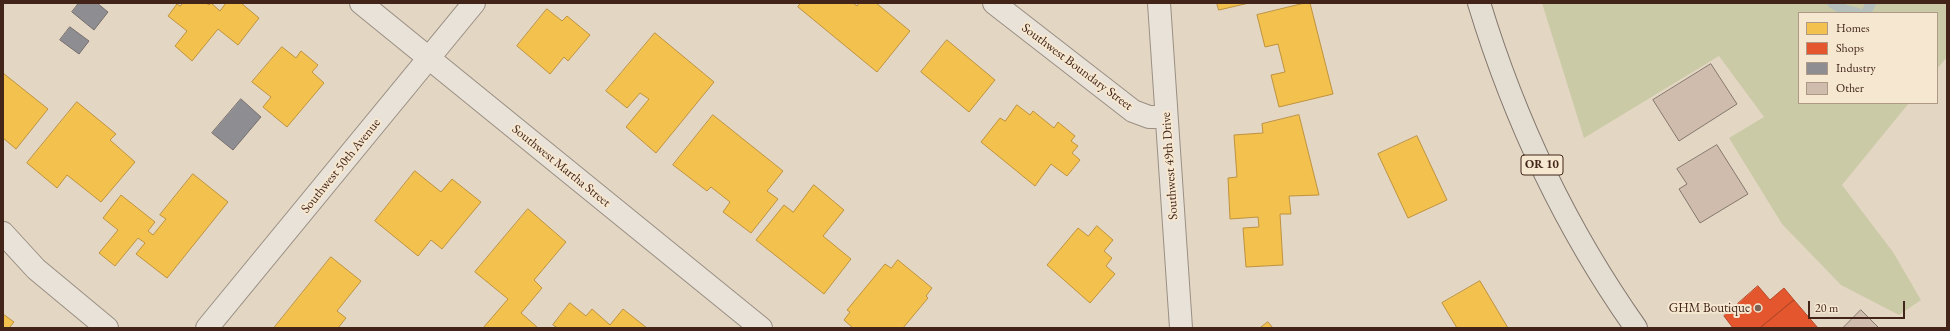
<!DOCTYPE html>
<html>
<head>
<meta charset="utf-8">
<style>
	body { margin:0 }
	#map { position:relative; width:1950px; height:331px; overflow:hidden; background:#e3d6c3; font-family:"EB Garamond",serif }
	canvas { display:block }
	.frame { position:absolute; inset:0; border:4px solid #432419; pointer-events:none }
	.legend { position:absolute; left:1798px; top:12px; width:140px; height:92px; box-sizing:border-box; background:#f5e7d0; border:1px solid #ae9987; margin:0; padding:5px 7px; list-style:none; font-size:12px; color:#432419 }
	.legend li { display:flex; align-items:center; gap:8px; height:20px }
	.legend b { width:20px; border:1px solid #ae9987 }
	.scale { position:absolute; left:1808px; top:301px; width:97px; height:18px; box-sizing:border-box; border:2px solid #432419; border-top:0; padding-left:5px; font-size:12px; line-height:14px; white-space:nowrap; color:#432419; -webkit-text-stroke:3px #f5e7d0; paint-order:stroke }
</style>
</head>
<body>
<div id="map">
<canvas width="1950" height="331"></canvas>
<div class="frame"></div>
<ul class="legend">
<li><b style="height:11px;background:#f2c14e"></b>Homes</li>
<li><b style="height:11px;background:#e4572e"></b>Shops</li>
<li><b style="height:11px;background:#8d8d92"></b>Industry</li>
<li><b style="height:11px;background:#d0bcac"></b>Other</li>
</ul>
<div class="scale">20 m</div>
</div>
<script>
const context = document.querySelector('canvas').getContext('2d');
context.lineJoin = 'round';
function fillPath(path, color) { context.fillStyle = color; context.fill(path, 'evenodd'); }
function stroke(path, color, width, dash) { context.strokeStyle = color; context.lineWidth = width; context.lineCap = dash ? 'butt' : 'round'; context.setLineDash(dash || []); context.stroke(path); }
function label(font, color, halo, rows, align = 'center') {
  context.font = font + ' "EB Garamond",serif'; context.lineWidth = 4; context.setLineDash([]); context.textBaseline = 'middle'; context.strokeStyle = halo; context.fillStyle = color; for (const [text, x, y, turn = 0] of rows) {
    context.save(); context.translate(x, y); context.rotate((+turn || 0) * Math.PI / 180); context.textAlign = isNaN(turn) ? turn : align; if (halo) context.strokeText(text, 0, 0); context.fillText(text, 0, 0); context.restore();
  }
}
fillPath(new Path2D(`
	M1542,3H1947V57L1937,69V13H1799V103H1909L1842,185L1893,252L1921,300L1899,315L1841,285L1782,224L1729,138L1764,117L1719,56L1584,138Z`), '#cbcaa7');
const homes = new Path2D(`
	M183,3H206L209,5L211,3L220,11L226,3H241L259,18L238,45L218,29L192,61L175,46L187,31L168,16L177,4L180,6Z
	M801,3H853L857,6L859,3H876L910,31L877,72L798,7Z
	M1217,3H1249L1219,10Z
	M1305,3H1310L1333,94L1279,107L1271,75L1285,72L1278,44L1265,47L1257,15Z
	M547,9L562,21L567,16L590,35L568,61L564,57L550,74L517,46Z
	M655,33L714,82L656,153L626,127L649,99L640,93L627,108L606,91Z
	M947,40L995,80L969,112L921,72Z
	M282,47L296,58L301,51L318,65L312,72L324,83L287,127L263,107L271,97L252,82Z
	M3,73L48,109L16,149L3,138Z
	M77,102L116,134L110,140L135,162L101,202L67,175L57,188L27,163Z
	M1017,105L1030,115L1033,111L1054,128L1058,122L1075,136L1071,141L1078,146L1072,153L1080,160L1067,176L1051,164L1035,186L981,142L1000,118L1005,121Z
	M713,115L783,171L767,191L778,199L751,233L723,212L730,202L711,187L707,191L673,165Z
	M1299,115L1319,195L1289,196L1291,214H1280L1283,265L1246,267L1243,228L1259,227L1258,217L1230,219L1228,178L1237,177L1234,135L1263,133L1262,124Z
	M1417,136L1447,200L1408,218L1378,154Z
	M415,171L441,192L452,179L481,202L442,249L431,240L418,256L375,221Z
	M193,174L228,202L167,278L136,254L145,243L138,238L115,266L99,253L118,230L103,218L121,195L155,222L148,231L153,235L166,219L160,215Z
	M814,185L844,210L823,236L851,259L824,294L756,240L784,205L793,212Z
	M528,209L566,242L534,280L542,288L521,313L537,327L536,328H483L508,299L475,272Z
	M1097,226L1113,240L1104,251L1112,258L1106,266L1115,274L1090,303L1047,265L1078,228L1088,236Z
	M331,257L361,281L337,311L346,318L338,328H274Z
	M898,260L932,288L926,296L928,298L903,328H853L844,320L850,312L847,310L885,264L891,268Z
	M1480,281L1508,328H1457L1442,303Z
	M570,303L586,316L592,309L610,325L623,309L647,328H558L553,325Z
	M3,314L14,322L9,328H3Z
	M1268,322L1273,328H1260Z`);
fillPath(homes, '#f2c14e');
stroke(homes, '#be923e', 1);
const shops = new Path2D(`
	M1758,286L1770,300L1784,288L1794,300L1760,328H1733L1724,316Z
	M1794,300L1818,328H1760Z`);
fillPath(shops, '#e4572e');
stroke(shops, '#b44828', 1);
const industry = new Path2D(`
	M79,3H97L108,12L94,30L72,12Z
	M70,27L89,41L79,54L60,40Z
	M241,99L261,117L233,150L212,133Z`);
fillPath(industry, '#8d8d92');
stroke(industry, '#776e6e', 1);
stroke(new Path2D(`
	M1832,3L1840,8L1858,13
	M1866,13L1871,3`), '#b5c0bd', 10);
const building = new Path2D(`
	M1711,64L1737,104L1679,141L1653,100Z
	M1717,145L1748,194L1700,223L1679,189L1687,184L1677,169Z
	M1861,310L1879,328H1843Z`);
fillPath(building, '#d0bcac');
stroke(building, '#83776d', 1);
const street = new Path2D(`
	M361,3L761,328
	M994,3L1133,111L1149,117H1166
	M1159,3L1181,328
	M3,233L36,269L107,328
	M207,328L474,3`);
const primary = new Path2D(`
	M1479,3C1514,118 1566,229 1636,328`);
stroke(street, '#9a8f83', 24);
stroke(primary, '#83776d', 24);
stroke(street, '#e8e2d8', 22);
stroke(primary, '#e4ddd2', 22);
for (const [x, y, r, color] of [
	[1758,308,4,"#7b6254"]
]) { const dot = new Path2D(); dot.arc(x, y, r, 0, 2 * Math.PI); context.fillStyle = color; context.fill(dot); stroke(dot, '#f5e7d0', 1.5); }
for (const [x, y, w] of [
	[1542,165,42]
]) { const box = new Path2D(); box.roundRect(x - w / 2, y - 10, w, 20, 3); context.fillStyle = '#f5e7d0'; context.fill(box); stroke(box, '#432419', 1); }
label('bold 12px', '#432419', null, [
	["OR 10",1542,165]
]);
label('13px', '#432419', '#f5e7d0', [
	["Southwest Boundary Street",1077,67,37],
	["Southwest 50th Avenue",341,166,-51],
	["Southwest Martha Street",561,166,39],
	["Southwest 49th Drive",1170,166,-94]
]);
label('13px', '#432419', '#f5e7d0', [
	["GHM Boutique",1750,308]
], 'right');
</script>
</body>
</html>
